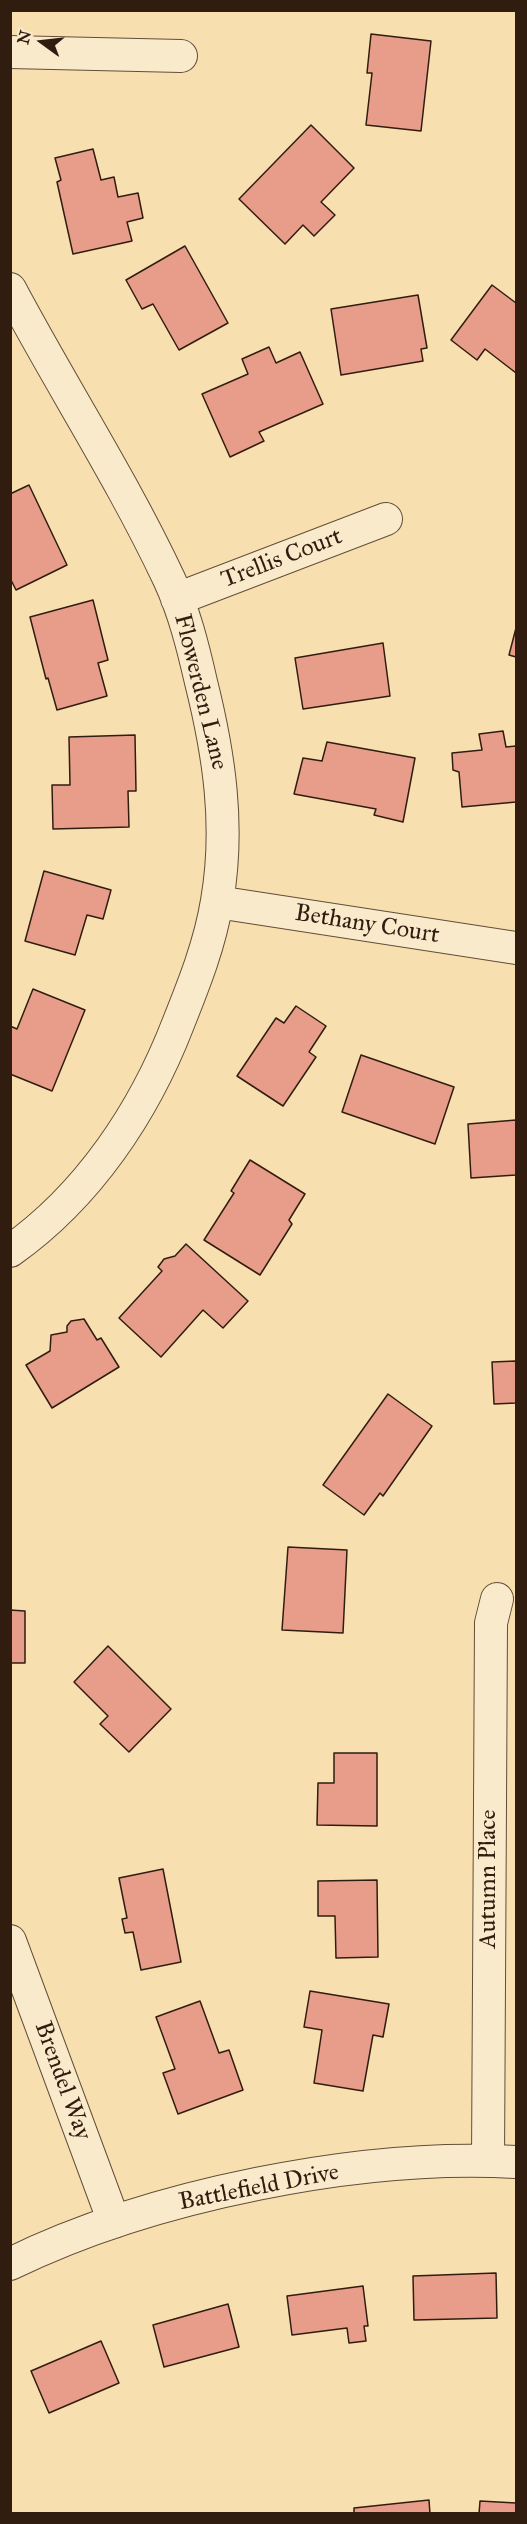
<!DOCTYPE html>
<html>
<head>
<meta charset="utf-8">
<style>
	body { margin:0 }
	#map { position:relative; width:527px; height:2524px; overflow:hidden; background:#f7dfb0; font-family:"IM FELL Great Primer",serif }
	canvas { display:block }
	.frame { position:absolute; inset:0; border:12px solid #311d0f; pointer-events:none }
	.north { position:absolute; left:12px; top:12px; width:60px; height:60px; -webkit-text-stroke:4px #faeacc; paint-order:stroke; rotate:285deg; font-size:16px; font-weight:700; line-height:24px; text-align:center; color:#311d0f }
	.north::after { content:''; display:block; margin:auto; width:21px; height:27px; background:#311d0f; clip-path:polygon(50% 0,100% 100%,50% 72%,0 100%) }
</style>
</head>
<body>
<div id="map">
<canvas width="527" height="2524"></canvas>
<div class="frame"></div>
<div class="north">N</div>
</div>
<script>
const context = document.querySelector('canvas').getContext('2d');
context.lineJoin = 'round';
function fillPath(path, color) { context.fillStyle = color; context.fill(path, 'evenodd'); }
function stroke(path, color, width, dash) { context.strokeStyle = color; context.lineWidth = width; context.lineCap = dash ? 'butt' : 'round'; context.setLineDash(dash || []); context.stroke(path); }
function label(font, color, halo, rows, align = 'center') {
  context.font = font + ' "IM FELL Great Primer",serif'; context.lineWidth = 6; context.setLineDash([]); context.textBaseline = 'middle'; context.strokeStyle = halo; context.fillStyle = color; for (const [text, x, y, turn = 0] of rows) {
    context.save(); context.translate(x, y); context.rotate((+turn || 0) * Math.PI / 180); context.textAlign = isNaN(turn) ? turn : align; if (halo) context.strokeText(text, 0, 0); context.fillText(text, 0, 0); context.restore();
  }
}
const building = new Path2D(`
	M371,34L431,41L421,131L366,125L372,73H367Z
	M311,125L354,168L321,202L335,215L314,236L303,225L285,244L239,199Z
	M93,149L101,180L114,177L118,197L138,193L143,218L127,222L132,241L73,254L57,182L61,180L55,158Z
	M185,246L228,323L179,350L153,304L142,309L126,280Z
	M492,285L516,303V373L485,349L477,360L451,340Z
	M418,295L427,348L421,349L423,361L341,375L331,309Z
	M269,347L276,363L300,352L323,404L259,432L264,441L230,457L202,394L248,374L242,359Z
	M29,485L67,565L16,590L10,578V494Z
	M93,600L108,660L98,663L107,696L57,710L48,678L46,679L30,617Z
	M516,628V657L509,655Z
	M383,643L390,696L303,709L295,658Z
	M503,731L506,747L516,746V802L462,807L459,772L453,770L452,753L482,750L479,734Z
	M135,735L136,791H128L129,827L53,829L52,785H70L69,737Z
	M327,742L415,758L403,822L374,815L376,809L294,794L303,758L322,761Z
	M44,871L111,890L103,919L87,915L75,955L25,941Z
	M33,989L85,1010L52,1091L10,1074V1026L17,1029Z
	M296,1006L326,1026L309,1052L316,1057L283,1106L237,1076L276,1018L284,1023Z
	M361,1055L454,1087L435,1144L342,1112Z
	M516,1120V1175L471,1178L468,1124Z
	M250,1160L305,1194L289,1220L292,1224L260,1275L204,1240L234,1193L231,1191Z
	M186,1244L248,1301L223,1328L203,1310L161,1357L119,1318L162,1271L158,1267L164,1259L175,1256Z
	M84,1319L97,1340L101,1338L119,1367L52,1408L26,1365L50,1351L51,1335L67,1332V1326L71,1321Z
	M516,1361V1403L494,1404L492,1362Z
	M388,1394L432,1426L383,1496L380,1493L364,1515L323,1485Z
	M288,1547L347,1550L343,1633L282,1630Z
	M10,1610L25,1611V1663H10Z
	M108,1646L171,1709L129,1752L100,1724L108,1716L74,1682Z
	M334,1753H377V1826L317,1825L318,1783H334Z
	M163,1869L181,1962L141,1970L133,1932L125,1933L122,1919L127,1918L119,1878Z
	M377,1880L378,1957L336,1958L335,1916H318V1881Z
	M310,1991L389,2004L383,2037L373,2035L363,2091L314,2083L322,2030L304,2027Z
	M200,2001L219,2053L229,2050L243,2090L178,2114L163,2073L175,2069L156,2017Z
	M496,2273L497,2318L414,2320L413,2276Z
	M363,2286L368,2326H364L366,2341L349,2343L347,2328L292,2335L287,2296Z
	M228,2304L239,2347L164,2367L153,2325Z
	M101,2341L119,2383L49,2413L31,2371Z
	M429,2500L430,2514H354V2508Z
	M480,2501L516,2503V2514H479Z`);
fillPath(building, '#e79d8a');
stroke(building, '#311d0f', 1.5);
const street = new Path2D(`
	M10,52L181,56
	M10,289C62,387 122,479 169,579C184,611 193,647 201,682C219,754 230,826 217,901C210,944 194,984 178,1024C144,1112 88,1196 10,1251
	M177,599L386,519
	M217,902L516,948
	M10,1941L114,2222
	M488,2161L491,1623L497,1599
	M10,2264C151,2195 361,2153 516,2162`);
stroke(street, '#624e37', 34);
stroke(street, '#faeacc', 32);
label('24px', '#311d0f', '#faeacc', [
	["Trellis Court",282,559,-21],
	["Flowerden Lane",200,692,76],
	["Bethany Court",367,925,9],
	["Autumn Place",489,1879,-90],
	["Brendel Way",62,2081,70],
	["Battlefield Drive",259,2188,-11]
]);
</script>
</body>
</html>
